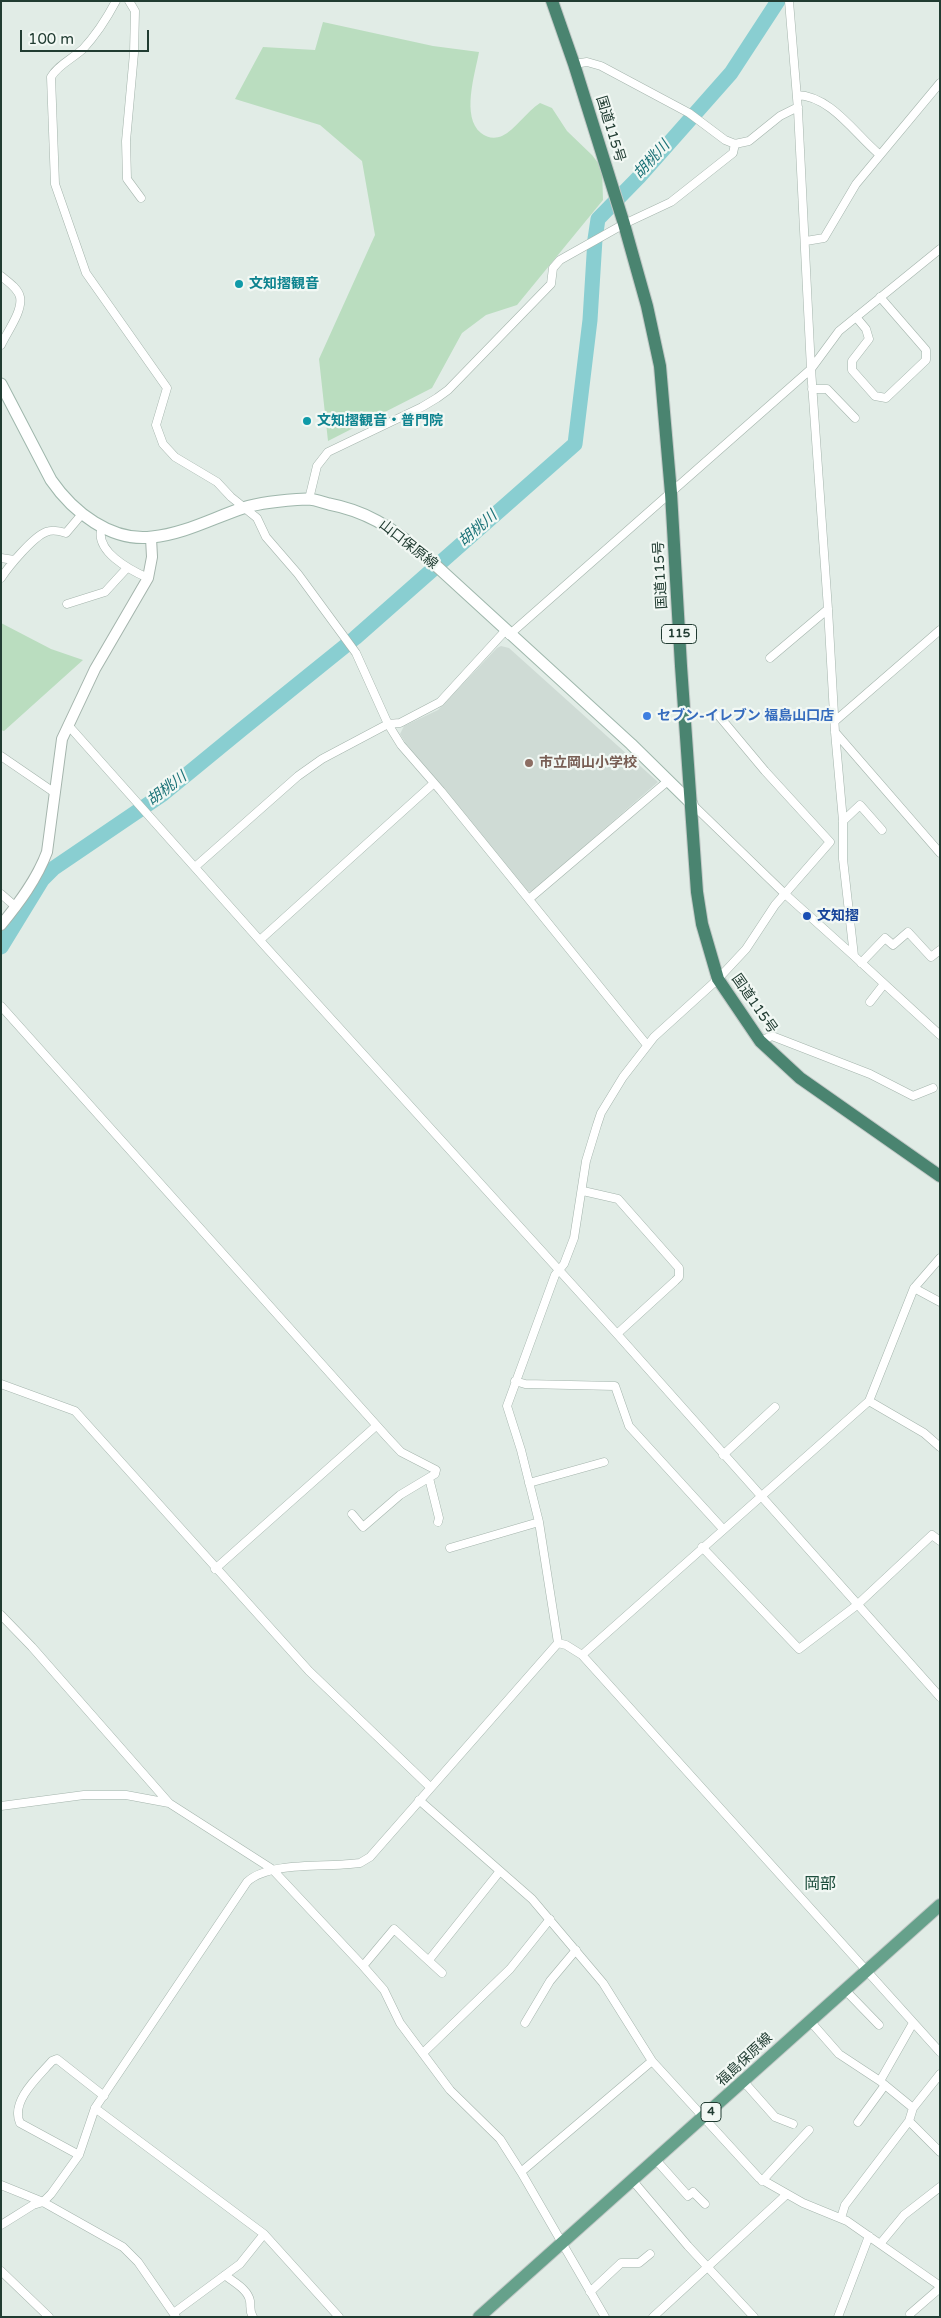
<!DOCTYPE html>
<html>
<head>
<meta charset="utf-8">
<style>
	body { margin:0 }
	#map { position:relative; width:941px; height:2318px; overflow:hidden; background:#e1ece6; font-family:"Varela Round",sans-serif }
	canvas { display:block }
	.frame { position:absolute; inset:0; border:2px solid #213c32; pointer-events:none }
	.scale { position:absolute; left:20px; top:30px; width:129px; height:22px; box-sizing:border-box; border:2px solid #213c32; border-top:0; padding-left:6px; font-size:15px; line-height:18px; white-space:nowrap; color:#213c32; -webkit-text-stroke:4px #f2f8f4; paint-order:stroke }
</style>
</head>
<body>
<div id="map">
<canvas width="941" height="2318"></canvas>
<div class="frame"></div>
<div class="scale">100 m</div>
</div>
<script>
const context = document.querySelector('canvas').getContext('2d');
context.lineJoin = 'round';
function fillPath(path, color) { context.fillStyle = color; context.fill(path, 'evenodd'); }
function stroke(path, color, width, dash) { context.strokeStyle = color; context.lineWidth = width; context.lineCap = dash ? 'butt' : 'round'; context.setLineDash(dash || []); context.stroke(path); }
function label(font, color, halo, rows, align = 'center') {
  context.font = font + ' "Varela Round","Noto Sans JP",sans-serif'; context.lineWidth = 4.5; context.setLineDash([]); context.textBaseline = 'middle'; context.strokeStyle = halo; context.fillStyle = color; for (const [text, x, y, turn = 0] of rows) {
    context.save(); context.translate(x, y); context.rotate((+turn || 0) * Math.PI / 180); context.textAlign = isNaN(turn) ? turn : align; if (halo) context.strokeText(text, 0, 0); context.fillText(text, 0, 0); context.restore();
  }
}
fillPath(new Path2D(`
	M501,646L509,648L658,782L532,892L527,891L406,744L400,734L404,726L438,710L497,648Z`), '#cfdbd5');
fillPath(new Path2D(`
	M323,22L433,46L479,52C475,74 461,117 481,133C487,138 495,139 502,136C515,130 527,111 540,103L552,108L567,131L592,155L602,168L603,200L517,305L486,315L462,333L432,388L328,441L319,359L375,235L362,161L320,125L235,99L263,47L315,50Z
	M1,623L51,649L83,660L4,731L1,730Z`), '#baddbf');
stroke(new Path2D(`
	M1,947L42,880L54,868L163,794L241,730L355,638L575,444L590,320L595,239L598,219L639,177L731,73L778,1`), '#89ced1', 15);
const minor = new Path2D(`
	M116,1C107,18 96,35 83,49C72,59 58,65 51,77L55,184L86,273L167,388L156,425L163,444L175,457L217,482L231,497L257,518L266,537L298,574L356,653L388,724L401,745L441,791L647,1045
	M129,1L135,11L134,53L126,141L127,179L141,198
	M789,1L798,110L811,369L828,609L835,732L843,821V859L854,956L940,1035
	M574,64L587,62L601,66L689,113L725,140L735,144L749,141L780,116L798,107
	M797,95C831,96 855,134 879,154
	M806,241L824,238L856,184L940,83
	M1,276C7,281 18,288 20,297C23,311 7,332 1,345
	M856,317L866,329L869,339L852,361V370L875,396L886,398L926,360V350L880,297
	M812,389H827L855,418
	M309,499L317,466L328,452L422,407L437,398L448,390L551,284L553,268L560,260L624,224L671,202L733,153L735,144
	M102,526C93,551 130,570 148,578
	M1,558L14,560
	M1,578C9,566 33,537 46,532C53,529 60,531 66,533L82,514
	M67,604L105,592L127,568
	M509,635L811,369L839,331L940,249
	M770,658L828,609
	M835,721L940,630
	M68,725L264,945L617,1334
	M835,732L940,853
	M1,756L55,793
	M692,804L785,894L854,956
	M843,821L860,805L882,830
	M195,867L298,776L322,759L388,724L400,723L440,702L505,631
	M1,894L16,907
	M529,899L669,780
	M260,940L434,783
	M861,963L885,938L893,945L908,932L931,957L940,950
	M870,1002L884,984
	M1,1006L387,1437L401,1452L436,1470L435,1474L400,1495L363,1527L352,1514
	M760,1041L772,1036L870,1074L913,1096L933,1088
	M583,1191L618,1199L679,1268V1277L675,1281L617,1334L940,1697
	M914,1288L940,1302
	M515,1381L525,1384L615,1386L629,1426L723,1529
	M1,1384L75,1411L309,1671L430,1787
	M869,1401L924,1433L940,1447
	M723,1455L775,1407
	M429,1478L439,1518L438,1522
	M529,1483L604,1462
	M702,1547L799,1649L857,1605L932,1535L940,1541
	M450,1548L539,1522
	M215,1569L376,1426
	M1,1615L32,1647L169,1803L272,1869L363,1966L384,1990L400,2023L450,2090L500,2139L521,2172L652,2061
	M558,1643L539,1522L521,1450L507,1406L555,1275L564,1264L574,1238L586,1161L597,1125L601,1113L623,1077L654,1037L718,979L746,949L775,905L830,842L765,771L719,716
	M582,1655L940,2052
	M419,1800L532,1899L603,1983L652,2061L759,2178L803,2203L847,2221L940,2286
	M1,1806L84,1795H126L169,1803
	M429,1960L500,1871
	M363,1966L394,1929L442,1973
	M846,1991L879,2025
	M810,2021L839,2054L880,2081L913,2108L909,2121L845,2205L841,2218
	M525,2023L550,1981L576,1950
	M423,2053L510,1969L550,1919
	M880,2081L913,2023
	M744,2082L775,2117L793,2124
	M95,2108L264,2234L339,2317
	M913,2108L940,2074
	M909,2121L940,2152
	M858,2122L885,2085
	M79,2155L20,2123C10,2101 39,2076 52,2061L57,2059L104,2096
	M656,2160L688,2196L693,2192L705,2204
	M521,2172L605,2317
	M633,2181L688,2246L754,2317
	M762,2181L809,2130
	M1,2185L43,2202L123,2247L138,2262L176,2317
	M1,2225L33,2205L43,2202L51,2194L79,2155L95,2108L247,1882C268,1862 322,1867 350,1864L360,1863L370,1857L558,1643L566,1645L582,1655L869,1401L914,1288L940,1258
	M880,2244L904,2215L940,2187
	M1,2271L49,2317
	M225,2275C233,2282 248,2289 250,2301C251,2307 249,2311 253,2317
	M590,2292L621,2263H639L650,2254
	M175,2312L240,2264L264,2234
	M910,2314L940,2288
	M653,2317L787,2194
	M838,2317L869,2236`);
const tertiary = new Path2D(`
	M1,925C19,903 37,879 47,852L62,739L95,669L148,578L152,557L151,538`);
const secondary = new Path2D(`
	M1,384L51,480C73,512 111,542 152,537C184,534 213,518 243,508C262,502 286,500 307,499C314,499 322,502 329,504C366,511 390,527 419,550L631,744L692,804`);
const primary = new Path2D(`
	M479,2317L940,1905`);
const trunk = new Path2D(`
	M552,1L574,64L624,224L647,306L660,366L671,493L681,666L697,892L702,924L718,979L760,1041L800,1078L940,1176`);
stroke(minor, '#a4b4ac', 9);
stroke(tertiary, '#a4b4ac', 12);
stroke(secondary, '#9fb7ac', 13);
stroke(primary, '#c1c8c6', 14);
stroke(trunk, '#c1c8c6', 14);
stroke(minor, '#fff', 8);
stroke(tertiary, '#fff', 10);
stroke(secondary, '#fff', 11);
stroke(primary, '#66a18b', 12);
stroke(trunk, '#4a8470', 12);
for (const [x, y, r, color] of [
	[239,284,5,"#0f9aa8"],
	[307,421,5,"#0f9aa8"],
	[647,716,5,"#3f7fe0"],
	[529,763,5,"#8d6e63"],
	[807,916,5,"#1a4fb4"]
]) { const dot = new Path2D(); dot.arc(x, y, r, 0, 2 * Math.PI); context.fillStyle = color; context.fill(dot); stroke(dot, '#f2f8f4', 2); }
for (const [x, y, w] of [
	[679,634,35],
	[711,2112,20]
]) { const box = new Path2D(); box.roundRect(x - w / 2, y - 9.5, w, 19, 4); context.fillStyle = '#f2f8f4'; context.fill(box); stroke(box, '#213c32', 1); }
label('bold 12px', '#213c32', null, [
	["115",679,634],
	["4",711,2112]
]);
label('14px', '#213c32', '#f2f8f4', [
	["国道115号",610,129,73],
	["山口保原線",408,545,38],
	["国道115号",661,575,-93],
	["国道115号",754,1004,55],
	["福島保原線",745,2060,-43]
]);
label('bold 14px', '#0d838f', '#f2f8f4', [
	["文知摺観音",249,284],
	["文知摺観音・普門院",317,421]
], 'left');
label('bold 14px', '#366cbe', '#f2f8f4', [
	["セブン-イレブン 福島山口店",657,716]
], 'left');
label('bold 14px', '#785e54', '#f2f8f4', [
	["市立岡山小学校",539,763]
], 'left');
label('bold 14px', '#164399', '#f2f8f4', [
	["文知摺",817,916]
], 'left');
label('italic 15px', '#1c7378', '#f2f8f4', [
	["胡桃川",652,160,-48],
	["胡桃川",478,529,-41],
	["胡桃川",167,789,-37]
]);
label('16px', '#1d4e3d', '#f2f8f4', [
	["岡部",820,1885]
]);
</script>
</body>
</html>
